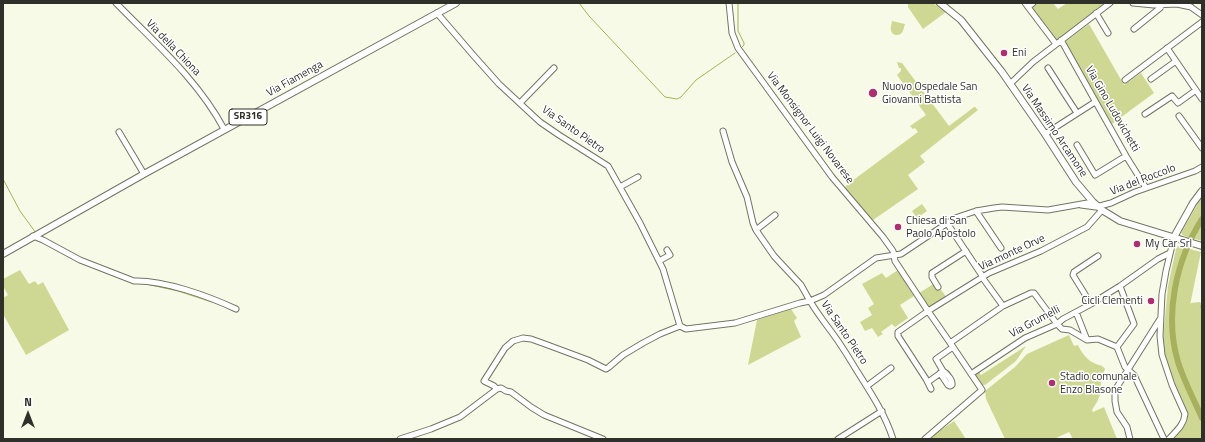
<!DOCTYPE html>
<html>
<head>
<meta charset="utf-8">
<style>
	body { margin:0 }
	#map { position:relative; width:1205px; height:442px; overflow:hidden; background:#f7fae6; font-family:"Titillium Web",sans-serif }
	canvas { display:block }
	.frame { position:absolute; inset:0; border:4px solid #2f3029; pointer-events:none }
	.north { position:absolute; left:8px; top:394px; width:40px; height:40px; -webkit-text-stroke:3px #fff; paint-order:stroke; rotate:0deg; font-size:11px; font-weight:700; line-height:16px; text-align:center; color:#2f3029 }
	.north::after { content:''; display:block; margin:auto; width:14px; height:18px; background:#2f3029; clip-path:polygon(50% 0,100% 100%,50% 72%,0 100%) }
</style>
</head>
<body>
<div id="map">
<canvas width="1205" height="442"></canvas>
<div class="frame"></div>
<div class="north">N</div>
</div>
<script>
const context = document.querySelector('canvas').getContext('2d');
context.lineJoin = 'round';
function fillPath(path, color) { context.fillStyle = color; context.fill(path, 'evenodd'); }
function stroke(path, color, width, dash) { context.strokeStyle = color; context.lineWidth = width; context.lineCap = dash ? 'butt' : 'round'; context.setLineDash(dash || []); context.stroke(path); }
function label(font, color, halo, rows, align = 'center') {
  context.font = font + ' "Titillium Web",sans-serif'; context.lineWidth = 3; context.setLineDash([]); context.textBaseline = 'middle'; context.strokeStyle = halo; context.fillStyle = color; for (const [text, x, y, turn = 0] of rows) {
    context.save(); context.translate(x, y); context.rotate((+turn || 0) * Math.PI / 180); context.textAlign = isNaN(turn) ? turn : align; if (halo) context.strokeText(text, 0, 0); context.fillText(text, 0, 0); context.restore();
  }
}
fillPath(new Path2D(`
	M908,3H933L946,12L923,29L908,7Z
	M1038,3H1053L1058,9L1067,3H1101L1103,6L1057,41L1055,40L1032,8Z
	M892,21L905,24C903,30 903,36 895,35C889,32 891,27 892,21Z
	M1089,24L1124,85L1141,73L1154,93L1112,124L1065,42Z
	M897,62L902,63L949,126L974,107H975L978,110L920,156L925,162L908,175L918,189L873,220L857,203L845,187L848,184L918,132L915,128L913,129L910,126L926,115L897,75L901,71V68H899Z
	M1202,196V241L1184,236L1181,233Z
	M922,204L927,211L917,218L912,211Z
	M1178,246L1201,252L1190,305L1191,303L1200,302L1202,305V439H1172L1187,421V410L1170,372L1163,347V339L1168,286L1176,249Z
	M20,270L29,284L35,281L38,285L43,282L69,330L26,355L3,314V298L8,295L3,286V279Z
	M898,270L914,296L900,305L908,318L895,327L892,324L881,332L883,334L878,337L872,328L865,331L860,322L872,315L868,308L874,304L862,284L882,273L886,278Z
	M935,283L939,287L947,298L929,309L919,293Z
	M791,309L797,318L794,321L801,337L748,365L757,320Z
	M1069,335L1074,346L1078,345C1081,352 1087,360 1094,363C1099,366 1102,364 1105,369L1101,380L1100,395L1097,402L1092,410L1093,412L1104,407L1117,439H1073L1069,432L1054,439H1005L986,399L985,391L1015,367L1027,354Z
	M1026,346L1016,361L985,385H981L975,375L979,372L981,375Z
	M954,421L966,439H929V438Z`), '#cfd892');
stroke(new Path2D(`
	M579,3L589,16L665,97L677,99L681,97L696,80L735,53
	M738,3V31L744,43V45L742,47
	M3,179L20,211L36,233
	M146,284L178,291L221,305
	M1201,306L1202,312`), '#a7b05c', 1);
stroke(new Path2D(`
	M1202,219C1176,260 1164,315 1178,362C1184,381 1194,400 1202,418`), '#a7b05c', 6);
const minor = new Path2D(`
	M116,3C155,43 198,80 224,129
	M729,3L732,33L738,48L832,177L883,237L893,251L895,261L928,311L953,347L982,390L925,439
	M1025,3L1056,44
	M1133,3L1154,5L1177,4L1191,7
	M1188,5L1202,15
	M1028,7L1033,3
	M437,13L474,56L499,84L540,122L559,135L608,166L640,223L663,269L680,326L686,329L735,323L800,303L810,301C817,313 825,323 833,334C842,346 849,358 857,371C871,393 885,414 893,439
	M1096,13L1108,33
	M1134,29L1160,8L1162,5
	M1061,40L1126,156L1146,188
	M1167,48L1202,99
	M1048,68L1077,113
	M1151,79L1176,61
	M1125,80L1202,22
	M1010,84L1033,62L1110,3
	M520,103L554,68
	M1145,114L1172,96L1178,103L1196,90
	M1179,116L1202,148
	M723,131L732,162L747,197L753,223L756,230L774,256L801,285L810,301L824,295L876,258L901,254L955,218L976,211L994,208L1002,207L1048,210L1093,202
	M119,132L144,174
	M1045,134L1095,102
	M1077,145L1095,175L1126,156
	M620,187L638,177
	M1081,205L1096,207L1111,203L1135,192L1195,171L1202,167
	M976,211L1001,248
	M947,223L981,274
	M756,230L775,215
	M33,236L43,240L80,260L134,281C164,280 208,296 236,309
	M659,261L670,255L667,250
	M938,287L932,277V273L966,251
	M1091,304L1073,275L1074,272L1098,256
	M1003,306L1031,293H1034L1057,324L1062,329L1070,330L1087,340L1098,339L1117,347L1125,367L1134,375L1164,439
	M1076,312L1087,340
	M950,343L1003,306L982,277
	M1117,347L1134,324L1120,286
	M940,373L948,385L950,386L952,385C953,381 947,373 943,371L936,359L953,347
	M971,374L1025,338L1057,324L1063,319L1091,304L1120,286L1158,259L1170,253
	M928,382L942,372
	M867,386L891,368
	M931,389L926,379L898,336V332L928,311L989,273L1041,251L1087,227L1102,210
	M400,439L431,429L460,417L497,389
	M603,439L544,415L531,407L511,392L506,391L501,388L497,389L494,386L484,381L505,348L513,341L523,338L531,339L545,344L588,360L606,369L609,367L623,355L643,343L660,334L680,326
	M838,439L882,411
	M1130,439L1127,427L1117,412L1115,401V393L1117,387L1160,319
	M1169,439C1176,431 1184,425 1185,414L1172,385L1162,355L1160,336L1162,294L1166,271L1174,237`);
const major = new Path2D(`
	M940,3L961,20L1002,72L1045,134L1076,182L1093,202L1102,210L1120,221L1202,246
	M1174,237L1193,203L1202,191
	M3,254L144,174L456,3`);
stroke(minor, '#727563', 7);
stroke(major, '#727563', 8);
stroke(minor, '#fff', 5);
stroke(major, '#fff', 6);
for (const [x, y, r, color] of [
	[1004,53,4,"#b22c70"],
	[873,93,5,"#b22c70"],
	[898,227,4,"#b22c70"],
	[1137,244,4,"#b22c70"],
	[1151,301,4,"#b22c70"],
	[1052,383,4,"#b22c70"]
]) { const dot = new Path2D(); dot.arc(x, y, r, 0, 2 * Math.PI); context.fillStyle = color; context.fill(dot); stroke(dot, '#fff', 1.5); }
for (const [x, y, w] of [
	[248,117,38]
]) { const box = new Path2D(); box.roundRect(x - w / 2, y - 8, w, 16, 3); context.fillStyle = '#fff'; context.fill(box); stroke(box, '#2f3029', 1); }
label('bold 10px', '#2f3029', null, [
	["SR316",248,117]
]);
label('11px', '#2f3029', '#fff', [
	["Via della Chiona",173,48,46],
	["Via Fiamenga",295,79,-29],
	["Via Gino Ludovichetti",1112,109,60],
	["Via Monsignor Luigi Novarese",810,128,53],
	["Via Santo Pietro",573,130,35],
	["Via Massimo Arcamone",1054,131,56],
	["Via del Roccolo",1143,180,-21],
	["Via monte Orve",1012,253,-25],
	["Via Grumelli",1035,322,-28],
	["Via Santo Pietro",844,333,56]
]);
label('11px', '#2f3029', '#fff', [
	["Eni",1012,53],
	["Nuovo Ospedale San",882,87],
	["Giovanni Battista",882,100],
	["Chiesa di San",906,221],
	["Paolo Apostolo",906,234],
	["My Car Srl",1145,244],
	["Cicli Clementi",1143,301,"right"],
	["Stadio comunale",1060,377],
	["Enzo Blasone",1060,390]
], 'left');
</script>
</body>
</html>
